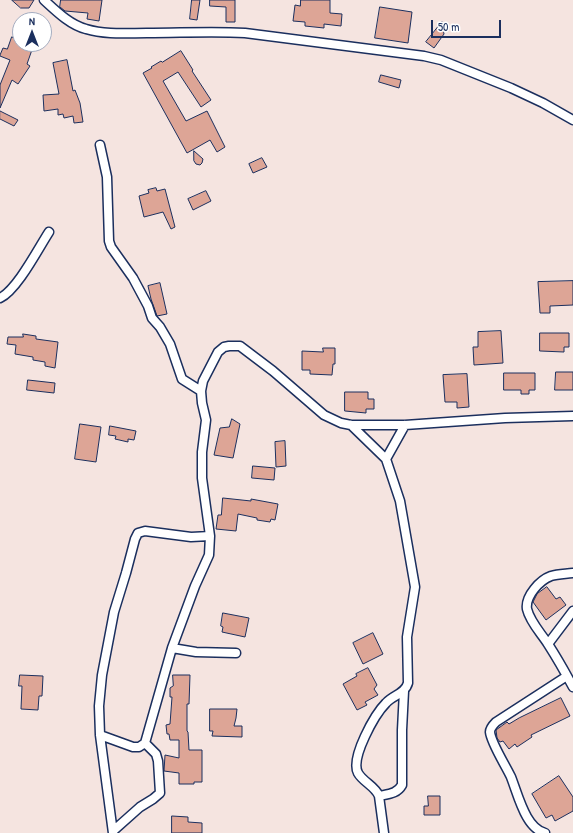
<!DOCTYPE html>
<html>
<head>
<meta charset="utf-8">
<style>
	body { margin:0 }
	#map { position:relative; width:573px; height:833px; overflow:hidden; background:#f5e4e0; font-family:"Patrick Hand",sans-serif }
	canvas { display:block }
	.north { position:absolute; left:12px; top:12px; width:40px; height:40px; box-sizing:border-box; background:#fff; border:1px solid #a4acbf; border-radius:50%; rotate:0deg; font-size:11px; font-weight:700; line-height:16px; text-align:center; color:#1b2f5e }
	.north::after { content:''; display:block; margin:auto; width:14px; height:18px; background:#1b2f5e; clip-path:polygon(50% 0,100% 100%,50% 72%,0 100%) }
	.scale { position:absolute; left:431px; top:20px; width:70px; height:18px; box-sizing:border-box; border:2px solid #1b2f5e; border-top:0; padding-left:5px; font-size:12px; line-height:14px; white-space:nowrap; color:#1b2f5e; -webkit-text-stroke:3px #fff; paint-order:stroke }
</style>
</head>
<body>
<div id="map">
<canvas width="573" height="833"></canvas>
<div class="north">N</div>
<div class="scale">50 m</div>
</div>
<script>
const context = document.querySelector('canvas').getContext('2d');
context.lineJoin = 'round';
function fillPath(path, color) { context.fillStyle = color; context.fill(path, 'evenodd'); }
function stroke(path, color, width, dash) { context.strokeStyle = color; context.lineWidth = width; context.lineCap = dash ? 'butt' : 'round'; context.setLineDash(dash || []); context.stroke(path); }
const building = new Path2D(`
	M12,0H34L29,8H21Z
	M61,0H102L99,21L87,19L88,13L65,11L60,7Z
	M192,0H200L197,20L190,19Z
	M210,0H235V22H226V7L210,6Z
	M301,0H330V13L342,14L341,26L324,24V28L305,26V22L293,21L295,5L300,6Z
	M380,7L412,12L408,43L375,38Z
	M442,22L444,34L434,48L426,42Z
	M12,37L20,40V44H34L27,64L30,66L18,84L12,80L0,108V85L10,60L0,56V55L3,48L7,49Z
	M181,51L193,70L192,71L211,100L201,107L178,72L163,81L186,121L207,111L225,147L217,152L210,140L187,153L143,73L152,68L151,67L161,61L162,62Z
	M67,60L73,91L75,90L80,103L83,122L74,123L73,116L64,118L63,114L58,115V109L44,111L43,95L59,94L53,63Z
	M381,75L401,80L399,88L379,82Z
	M0,111L18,120L14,126L0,119Z
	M194,151L203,159L202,163L200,165L196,164L194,161Z
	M262,158L267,167L253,173L249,164Z
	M156,188L157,191L165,189L175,227L171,229L163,212L144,217L139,196L149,193L148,190Z
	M206,191L211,201L193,210L188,199Z
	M573,281V305L550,306V313H540L538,282Z
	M160,283L167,314L157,316L151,299L148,286Z
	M501,331L503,363L474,365L473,347H478V332Z
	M540,333H569V347H564V352L540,351Z
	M23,334L36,336V339L58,342L55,368L45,366V362L33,360V357L15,354L16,345L7,344L8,337H23Z
	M323,348H335V364H333L332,375L310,374V370H302V351L323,352Z
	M556,372H573V390H555Z
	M504,373H535V390H529V394H521V390H504Z
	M467,374L469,407L457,408V402H445L443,375Z
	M28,380L55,383L54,393L27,390Z
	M345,392H368V399H374V409H366V413L345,411Z
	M232,419L240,424L233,458L214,455L220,428L229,427Z
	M80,424L101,427L96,462L75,459Z
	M110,426L136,431L134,440L128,439V442L115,439L116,436L109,435Z
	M285,441L286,466L276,467L275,442Z
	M253,466L275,468L274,480L252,478Z
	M223,498L251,501V499L278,504L275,520L271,519L270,522L257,520V518L238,514L236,531L216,529L218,515H221Z
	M547,587L556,599L560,597L566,605L546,620L533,602L537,594Z
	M223,613L249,618L245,637L222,632L223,627L221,626Z
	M373,633L383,654L363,664L353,643Z
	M368,668L377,685L374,689L378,695L365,702L367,705L357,710L343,684L357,676L356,674Z
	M20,675L43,676L42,696H39L38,710L21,709L22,686H19Z
	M173,675H190L189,704H187V731L188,732L189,750H202V782H194V784H179V773L164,771L165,755L179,758V740H170L169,734H167L166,725L170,724L172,697H170V688L173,686Z
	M561,698L570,716L531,735L532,737L517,747L515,744L509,749L503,741L500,742L497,738L496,730L507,722L509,724L519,718Z
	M210,709H237L236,718L234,726H242V737L212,736L213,731H210Z
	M559,776L573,797V811L555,821L552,815L546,818L532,794Z
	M428,796H440V815H424V806H428Z
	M172,816L188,817V822L202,823V833H172Z`);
fillPath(building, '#dda596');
stroke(building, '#1b2f5e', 1);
const minor = new Path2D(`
	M44,0C56,11 70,25 86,29C106,35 127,33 147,33C180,33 213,31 245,33L424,56L441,60L511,88L543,103L573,120
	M100,145L107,177L109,241L111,247L133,278L148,306L152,318L160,327L170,344L182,379L201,391
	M0,298C17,290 38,249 49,232
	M351,425L386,459L400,501L415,587L407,637L408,683C405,694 393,695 386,703C375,714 350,758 358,773C363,782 375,786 379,796L384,833
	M386,459L405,425
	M573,573C566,574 558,574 551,576C540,580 525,596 527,609C530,622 541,633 548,644C557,658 565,672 573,687
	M548,644L573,611
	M172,648L196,652L236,653
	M100,735L133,747H139L145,743L172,648L195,586L209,555L210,536L202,478V452L206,420L202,403L201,391L203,381L218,352L224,347L229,346H240L273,371L324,415L341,423L351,425H405L505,418L573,416
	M379,796C388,794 397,794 402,785V730L404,691
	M113,831L140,807L153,799L160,793L158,761L156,754L145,743
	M113,833L100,735L99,706L102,675L114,612L126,573L135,539L138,533L145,531L191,537L210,536
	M545,833C537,831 531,824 527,817C520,805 516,790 511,777C506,766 491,743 490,732C490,728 493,725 496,722L567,676`);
stroke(minor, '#1b2f5e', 11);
stroke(minor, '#fff', 8);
</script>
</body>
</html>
